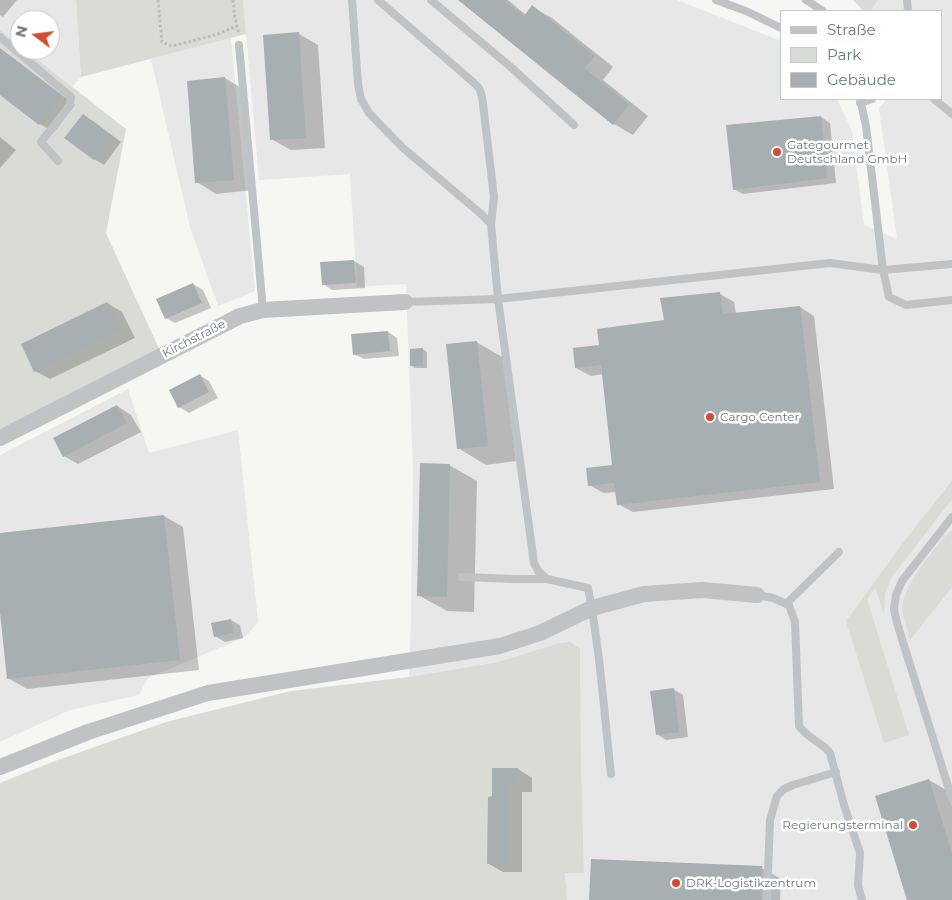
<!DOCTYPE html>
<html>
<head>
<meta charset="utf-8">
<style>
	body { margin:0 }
	#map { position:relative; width:952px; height:900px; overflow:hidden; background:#f6f6f3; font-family:Montserrat,sans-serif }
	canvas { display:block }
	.legend { position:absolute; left:780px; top:10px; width:162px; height:90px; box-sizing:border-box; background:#fff; border:1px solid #c2c9cd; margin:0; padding:6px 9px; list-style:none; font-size:15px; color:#677881 }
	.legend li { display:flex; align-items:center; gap:10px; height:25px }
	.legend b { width:25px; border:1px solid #c2c9cd }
	.north { position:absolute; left:10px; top:10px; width:50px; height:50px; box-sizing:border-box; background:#fff; border:1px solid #c2c9cd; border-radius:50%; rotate:285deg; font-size:14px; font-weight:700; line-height:20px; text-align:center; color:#677881 }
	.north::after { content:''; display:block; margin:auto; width:18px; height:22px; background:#d54a33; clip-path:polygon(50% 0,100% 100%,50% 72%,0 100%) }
</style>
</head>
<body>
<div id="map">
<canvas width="952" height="900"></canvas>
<ul class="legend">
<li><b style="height:6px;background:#bfc3c6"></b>Straße</li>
<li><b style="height:14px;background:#d8dcd4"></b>Park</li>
<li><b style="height:14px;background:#a7afb3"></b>Gebäude</li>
</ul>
<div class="north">N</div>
</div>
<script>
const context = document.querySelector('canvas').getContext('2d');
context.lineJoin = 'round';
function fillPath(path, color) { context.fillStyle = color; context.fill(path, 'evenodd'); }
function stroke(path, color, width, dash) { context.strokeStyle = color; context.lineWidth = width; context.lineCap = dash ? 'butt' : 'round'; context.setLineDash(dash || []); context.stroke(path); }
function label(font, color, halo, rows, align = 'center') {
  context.font = font + ' Montserrat,sans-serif'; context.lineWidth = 5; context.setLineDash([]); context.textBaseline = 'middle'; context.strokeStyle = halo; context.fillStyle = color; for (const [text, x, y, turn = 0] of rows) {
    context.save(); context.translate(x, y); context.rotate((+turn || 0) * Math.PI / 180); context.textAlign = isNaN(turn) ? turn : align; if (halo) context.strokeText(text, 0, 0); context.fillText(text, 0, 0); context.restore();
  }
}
fillPath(new Path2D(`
	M0,0H76L81,77L72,87L25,50H50V20H20V46L0,30Z
	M243,0H677L781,41V99H837L852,131L864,225L897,239L879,108L886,100L885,99H941V11H864L853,0H952V900H567L565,873H584L581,757L580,649L559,643L498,662L409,677L411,616L413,468L406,284L357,287L350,174L259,180Z
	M231,38L255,291L218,306L190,227L151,59Z
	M128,389L149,453L238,430L258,622L245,637L148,678L139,695L70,710L0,742V455Z`), '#e6e7e6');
fillPath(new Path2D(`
	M76,0H243L246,34L81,77Z
	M853,0H878L870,11H864Z
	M0,30L20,46V50H25L126,129L106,233L160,351L0,431Z
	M952,481V499L891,578L885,594L884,613L875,588L867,599L909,735L884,743L846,621L909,535Z
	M952,530V587L910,640C908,630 903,619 902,609C901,590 937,542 952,530Z
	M570,642L580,649L581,757L584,873H565L567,900H0V783L55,761L166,722L291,691L409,677L498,662L559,643Z`), '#d8dcd4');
fillPath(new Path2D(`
	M0,0H17L3,17L0,15Z
	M460,0H508L526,15L532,7L552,18L613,67L603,80L648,116L633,135L614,124Z
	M299,34L318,45L325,148L291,150L271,139Z
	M0,48L75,105L54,132L40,124L0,94Z
	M225,78L244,90L253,190L216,194L197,182Z
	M83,115L93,121L121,142L104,165L94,159L65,138Z
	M821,117L830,123L836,183L743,194L734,189Z
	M0,137L16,150L0,168Z
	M354,261L364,267L365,288L332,290L323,284Z
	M193,284L203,290L211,308L175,323L166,318Z
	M720,294L734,302L736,314L800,307L814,316L834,489L633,512L618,504L617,492L604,493L589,485L614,466L603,374L591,376L576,368L600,346L665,322Z
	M107,303L122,312L135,338L50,379L35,371Z
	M388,332L397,338L399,356L364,359L354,354Z
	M476,342L504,358L516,461L486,465L458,448Z
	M423,349L427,352V368H415L411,365Z
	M199,375L209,381L218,398L189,413L179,407Z
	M117,406L131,415L141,432L78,464L64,456Z
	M449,465L477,481L474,612L447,611L418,595Z
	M164,516L183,527L199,670L27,689L8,678L0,602V534Z
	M231,620L240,625L243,638L225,642L215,636Z
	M673,689L683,695L688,737L666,740L657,734Z
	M518,769L532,778V792H522V872H503L489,864L493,798Z
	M929,780L948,791L952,805V900H909Z
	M762,868L781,879L780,900H591Z`), '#0003');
fillPath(new Path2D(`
	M458,0H504L524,16L532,5L595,56L584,68L629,104L613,125Z
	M299,32L306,138L270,140L263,35Z
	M0,49L61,96L39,125L0,95Z
	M225,77L234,180L195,183L187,81Z
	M83,114L112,136L94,160L64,138Z
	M821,116L827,178L733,190L726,125Z
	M354,260L356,283L322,285L320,262Z
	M193,283L202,303L165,319L156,299Z
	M720,292L723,314L800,306L820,482L617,505L614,483L588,486L586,468L612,465L601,365L575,368L573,348L599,345L597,329L664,320L660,298Z
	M107,302L122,330L34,372L21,344Z
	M388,331L390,351L353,355L351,334Z
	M477,341L488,446L457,449L446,344Z
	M423,348V366H410V349Z
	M200,374L209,392L178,408L169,390Z
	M117,405L127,423L63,457L53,438Z
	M420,463L450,464L447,597L417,596Z
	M164,515L180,660L7,679L0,613V533Z
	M231,619L234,633L214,637L211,623Z
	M674,688L679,732L656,735L650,691Z
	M492,768H518V785H508V864H487L488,797L492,796Z
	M929,779L952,853V900H907L875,796Z
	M591,859L762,866L761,900H589Z`), '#a7afb3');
stroke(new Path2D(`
	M158,0L162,42L172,46L215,35L237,26
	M233,0L235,19L239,34`), '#b9bcbe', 3, [2.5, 2.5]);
stroke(new Path2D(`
	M352,0L358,84L361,99L369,113L403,148L480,213L491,224
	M378,0L473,82L479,88L482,96L494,197L491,224L498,299L534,563L538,571L547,579L588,588C600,649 604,712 611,774
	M431,0L513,69L574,125
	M716,0L746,11L781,28
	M806,0L823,11
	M907,0L908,11
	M0,37L71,97L70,105L41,142L58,161
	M239,45L263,310
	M860,99L866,126L883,270L889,297L906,305L952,300
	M934,99L952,114
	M860,103L872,99
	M405,302L498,299L830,263L883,270L952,264
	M952,517L902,581L896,595L894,609L897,623L952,799
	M462,577L513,579H547
	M757,595L773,598L789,605L795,622L799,726C808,739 822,742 830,753L844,805L860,853L858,885L862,900
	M786,604L839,552
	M767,900L770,820L777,796L784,789L793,785L836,772`), '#bfc3c6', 8);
stroke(new Path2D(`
	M0,438L240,316L263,310L405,302
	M0,767L88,732L208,693L500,646L540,633L592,608L644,594L703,590L757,595`), '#bfc3c6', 16);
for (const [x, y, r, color] of [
	[777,152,5,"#d54a33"],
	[710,417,5,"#d54a33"],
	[913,825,5,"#d54a33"],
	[676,883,5,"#d54a33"]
]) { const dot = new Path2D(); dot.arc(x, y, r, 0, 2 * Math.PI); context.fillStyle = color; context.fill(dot); stroke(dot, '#fff', 2); }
label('12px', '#677881', '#fff', [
	["Gategourmet",787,145],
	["Deutschland GmbH",787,159],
	["Cargo Center",720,417],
	["Regierungsterminal",903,825,"right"],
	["DRK-Logistikzentrum",686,883]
], 'left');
label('12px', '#677881', '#fff', [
	["Kirchstraße",194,339,-27]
]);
</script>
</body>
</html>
